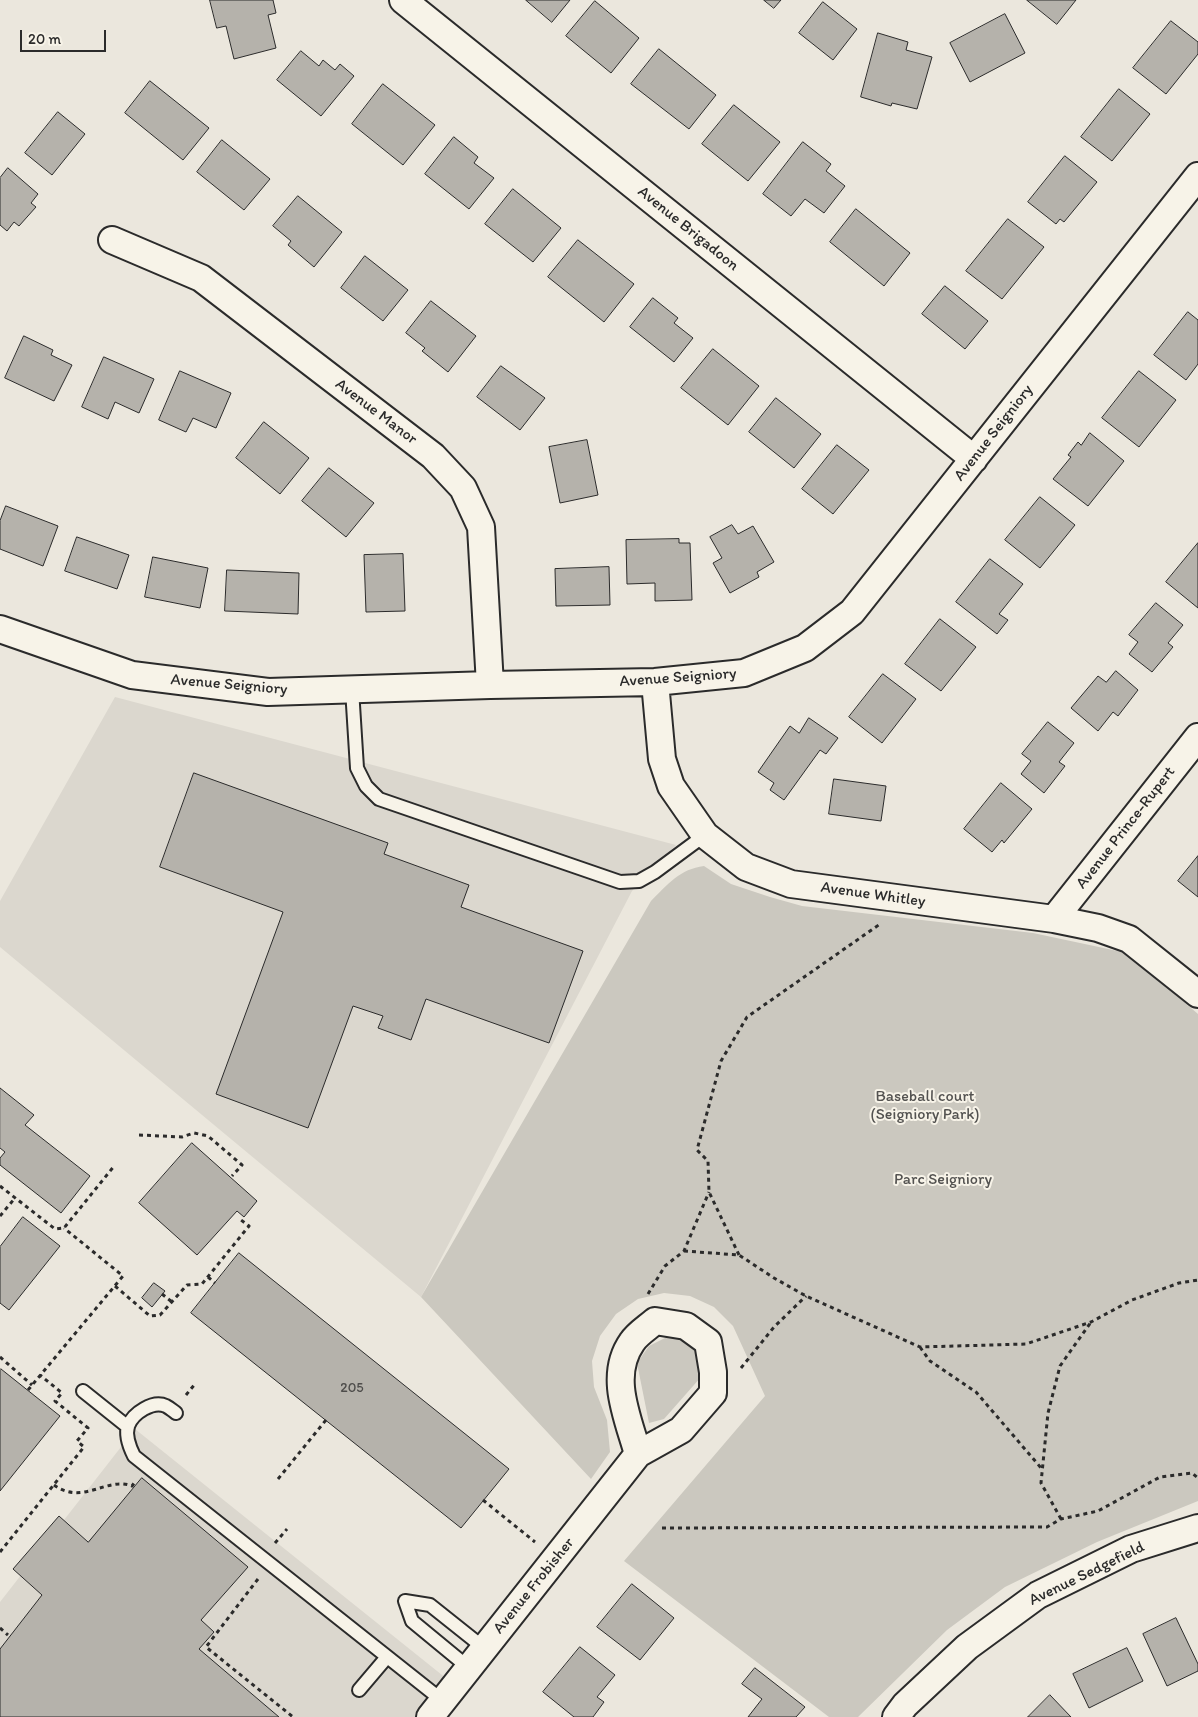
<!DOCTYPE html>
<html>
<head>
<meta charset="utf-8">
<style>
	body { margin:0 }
	#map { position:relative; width:1198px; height:1717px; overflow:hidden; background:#ebe7dd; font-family:Itim,sans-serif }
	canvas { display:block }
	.scale { position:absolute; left:20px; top:30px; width:86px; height:22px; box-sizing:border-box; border:2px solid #2b2b2b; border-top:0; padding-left:6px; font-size:15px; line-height:18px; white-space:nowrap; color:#2b2b2b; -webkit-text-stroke:4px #f7f3e8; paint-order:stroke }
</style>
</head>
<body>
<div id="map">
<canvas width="1198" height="1717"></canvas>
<div class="scale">20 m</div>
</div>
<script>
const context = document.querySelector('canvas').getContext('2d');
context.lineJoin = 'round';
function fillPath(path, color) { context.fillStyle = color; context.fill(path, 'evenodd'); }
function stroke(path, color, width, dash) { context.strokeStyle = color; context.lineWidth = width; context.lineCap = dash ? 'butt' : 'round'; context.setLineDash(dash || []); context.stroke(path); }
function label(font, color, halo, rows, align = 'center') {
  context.font = font + ' Itim,sans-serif'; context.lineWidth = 4; context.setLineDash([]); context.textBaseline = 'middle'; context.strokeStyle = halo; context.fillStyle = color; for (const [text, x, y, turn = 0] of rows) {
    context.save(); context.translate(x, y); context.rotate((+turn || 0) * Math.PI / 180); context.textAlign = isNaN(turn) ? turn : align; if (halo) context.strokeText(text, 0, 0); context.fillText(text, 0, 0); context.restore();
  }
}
fillPath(new Path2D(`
	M115,697L676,845L632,891L421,1297L0,947V901Z
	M135,1429L447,1679L418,1717H0V1602Z`), '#dbd7ce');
fillPath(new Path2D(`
	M704,866L731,884L770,897L802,906L1033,933L1127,953L1198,1014V1501L1097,1542L1005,1587L947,1630L858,1717H829L624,1561L765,1396L733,1326L714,1307L690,1296L664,1293L638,1299L616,1314L600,1336L592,1361L594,1387L607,1420L610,1452L591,1479L421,1297L651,901C668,884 680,869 704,866Z
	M671,1335L696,1348L701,1377L664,1419L649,1423L637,1363L649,1346Z`), '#cbc8bf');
const building = new Path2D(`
	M210,0H273L276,13L268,15L276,48L234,59L226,26L217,28Z
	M526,0H570L552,22Z
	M764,0H781L774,8Z
	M1027,0H1076L1057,24Z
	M595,1L639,38L611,73L566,36Z
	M823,2L857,29L833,60L799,33Z
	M1005,14L1025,53L970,82L950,43Z
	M1171,21L1198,42V54L1166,94L1133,68Z
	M878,33L908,42L906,50L932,57L917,109L892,103L891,106L861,97Z
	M659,49L716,95L689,129L631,84Z
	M301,51L319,66L323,60L335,70L340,64L354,76L321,116L277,80Z
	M150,81L209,128L183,160L125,113Z
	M383,84L435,125L403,165L352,124Z
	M1119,89L1150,114L1112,161L1081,137Z
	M734,105L780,142L748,181L702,144Z
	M58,112L85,134L52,175L25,153Z
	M454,137L478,157L474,163L494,178L469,209L425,174Z
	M222,140L270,179L244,210L197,172Z
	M803,142L831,164L826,171L845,186L824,213L805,199L791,216L763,194Z
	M1065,156L1097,182L1064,222L1060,219L1056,224L1028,202Z
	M8,168L38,194L31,203L36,207L19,226L14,222L7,231L0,225V178Z
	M513,189L561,228L533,262L485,224Z
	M298,196L342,232L314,267L288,245L291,241L273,226Z
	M856,209L910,253L884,286L830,242Z
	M1008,219L1044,247L1002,299L966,271Z
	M578,240L634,284L604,322L548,277Z
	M365,256L408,290L383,321L341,288Z
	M945,286L988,321L965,349L922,314Z
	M653,298L678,318L674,323L693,338L674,362L630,327Z
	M431,301L476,336L448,372L422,351L425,348L406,333Z
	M1188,312L1198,320V364L1186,380L1154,355Z
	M24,336L53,350L51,355L72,365L54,401L5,378Z
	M713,349L759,386L728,425L681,388Z
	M104,357L154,379L139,413L115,402L108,419L82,407Z
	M501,366L545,398L520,430L477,397Z
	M180,371L231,393L216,428L193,418L186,432L159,420Z
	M1139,371L1176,400L1139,447L1102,418Z
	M776,398L821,434L794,468L749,432Z
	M264,422L309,458L280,494L236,458Z
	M1090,433L1124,461L1088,506L1053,479L1071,457L1068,455L1078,442L1081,445Z
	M587,440L598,495L560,503L549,447Z
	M837,445L869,470L833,514L802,489Z
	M329,468L374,503L346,537L302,501Z
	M1040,497L1075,525L1040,568L1005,540Z
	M6,506L58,526L43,566L0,549V521Z
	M732,525L738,534L753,526L774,562L757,572L759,577L730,593L713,563L722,558L710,537Z
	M77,537L129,555L117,589L65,571Z
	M679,539V543H690L692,600L655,601V583L627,584L626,540Z
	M1198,543V608L1166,582Z
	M403,554L405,611L366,612L364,555Z
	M153,557L208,568L200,608L145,597Z
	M990,559L1023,584L999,614L1008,620L997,634L956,602Z
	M609,567L610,605L556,606L555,569Z
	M227,570L299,573L298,614L225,611Z
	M1156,603L1183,625L1168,643L1173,647L1152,672L1129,654L1138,642L1129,635Z
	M940,619L976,647L941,691L905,664Z
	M1116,671L1138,690L1118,716L1113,712L1098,731L1071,708L1098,676L1106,682Z
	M883,674L916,699L882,743L849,717Z
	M809,718L838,738L826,754L820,750L784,800L770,790L774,783L758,772L790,726L799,733Z
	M1048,722L1074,743L1059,762L1065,766L1044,793L1021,774L1031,761L1022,754Z
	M194,773L388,843L384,854L469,885L461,907L583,951L549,1043L426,999L411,1040L378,1028L383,1016L353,1006L308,1128L216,1094L283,912L160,867Z
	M834,779L886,786L881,821L829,814Z
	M1001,783L1032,809L1004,843L1002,840L992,852L964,829Z
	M1198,856V897L1178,881Z
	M0,1088L34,1115L25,1125L90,1176L61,1213L0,1165V1158L5,1152L0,1148Z
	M192,1143L257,1201L244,1217L237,1211L197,1255L139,1203Z
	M23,1217L60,1246L9,1310L0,1303V1247Z
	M239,1253L509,1469L461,1528L191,1313Z
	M154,1283L165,1291L152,1307L142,1298Z
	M1,1369L60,1416L0,1491V1370Z
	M142,1478L248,1567L201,1620L214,1632L199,1649L279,1717H0V1649L42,1595L13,1569L59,1516L88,1542Z
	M632,1584L674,1618L640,1660L597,1627Z
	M1176,1618L1198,1664V1671L1167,1686L1143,1634Z
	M580,1647L615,1675L597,1697L604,1702L593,1717H574L543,1692Z
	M1127,1648L1143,1681L1089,1708L1073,1674Z
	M755,1668L805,1707L796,1717H748L762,1699L742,1684Z
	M1050,1695L1071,1717H1028Z`);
fillPath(building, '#b5b2ab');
stroke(building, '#2b2b2b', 1);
const lane = new Path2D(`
	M352,689L357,768L366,786L379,799L620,882L639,881L655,872L705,835
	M83,1391L128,1427
	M176,1413C173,1411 170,1408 166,1406C153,1400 133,1413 128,1426C125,1436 130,1448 134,1456L443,1701
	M469,1668L412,1621L405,1601L430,1605L484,1648
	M359,1690L387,1657`);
const street = new Path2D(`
	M403,0L974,459
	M112,240L201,278L433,456L463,488L481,527L490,685
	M0,629L132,675L268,692L490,685L655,682L744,673L805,648L852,612L1198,176
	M655,682L662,759L671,786L705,835L746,867L791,884L1054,919L1098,928L1129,939L1198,994
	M1054,919L1198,737
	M430,1717L638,1454L681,1430L713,1393V1372L708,1342L686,1326L655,1321C647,1328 637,1334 632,1342C608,1376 628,1418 638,1454
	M896,1717L905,1705L967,1647L1038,1595L1131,1549L1198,1528`);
stroke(lane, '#2b2b2b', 16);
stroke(street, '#2b2b2b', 30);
stroke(new Path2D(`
	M139,1135L182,1137L194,1133L208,1136L242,1165L232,1176
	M0,1186L55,1229L64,1228L115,1165
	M0,1216L15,1198
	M684,1251L739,1255L774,1278L806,1296L920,1347L1026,1344L1091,1322L1132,1300L1179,1283L1198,1280
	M739,1255L709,1192L708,1161L697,1150L721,1061L747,1017L880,924
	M208,1277L215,1283
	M115,1286L150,1316L160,1315L187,1285L202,1284L249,1226L241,1220
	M162,1294L172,1302
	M648,1294L665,1266L684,1251L709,1192
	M920,1347L930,1361L976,1392L1042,1469
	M0,1357L32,1385
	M741,1368L774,1327L806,1296
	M28,1390L123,1276L64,1228
	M186,1395L195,1384
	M278,1479L326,1420
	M54,1485C83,1506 107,1476 132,1486L135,1482
	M483,1500L535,1542
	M1061,1519L1041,1483L1048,1413L1060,1366L1091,1322
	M662,1528L1047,1527L1061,1519L1098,1511L1160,1477L1192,1473L1198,1478
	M275,1543L287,1529
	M0,1552L84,1447L77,1441L88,1428L55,1401L62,1393L40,1375
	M258,1579L206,1647L293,1717
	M0,1628L8,1635`), '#2b2b2b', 3, [4, 4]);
stroke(lane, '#f7f3e8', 12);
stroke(street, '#f7f3e8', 26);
label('14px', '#4e4d4b', null, [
	["205",352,1388]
]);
label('16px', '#2b2b2b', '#f7f3e8', [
	["Avenue Brigadoon",688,229,39],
	["Avenue Manor",376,412,37],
	["Avenue Seigniory",994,433,-52],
	["Avenue Seigniory",678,678,-4],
	["Avenue Seigniory",229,685,5],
	["Avenue Prince-Rupert",1126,828,-52],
	["Avenue Whitley",873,895,8],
	["Avenue Sedgefield",1087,1574,-26],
	["Avenue Frobisher",534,1586,-51]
]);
label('16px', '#535250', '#f7f3e8', [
	["Baseball court",925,1097],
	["(Seigniory Park)",925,1115],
	["Parc Seigniory",943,1180]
]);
</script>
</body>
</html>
